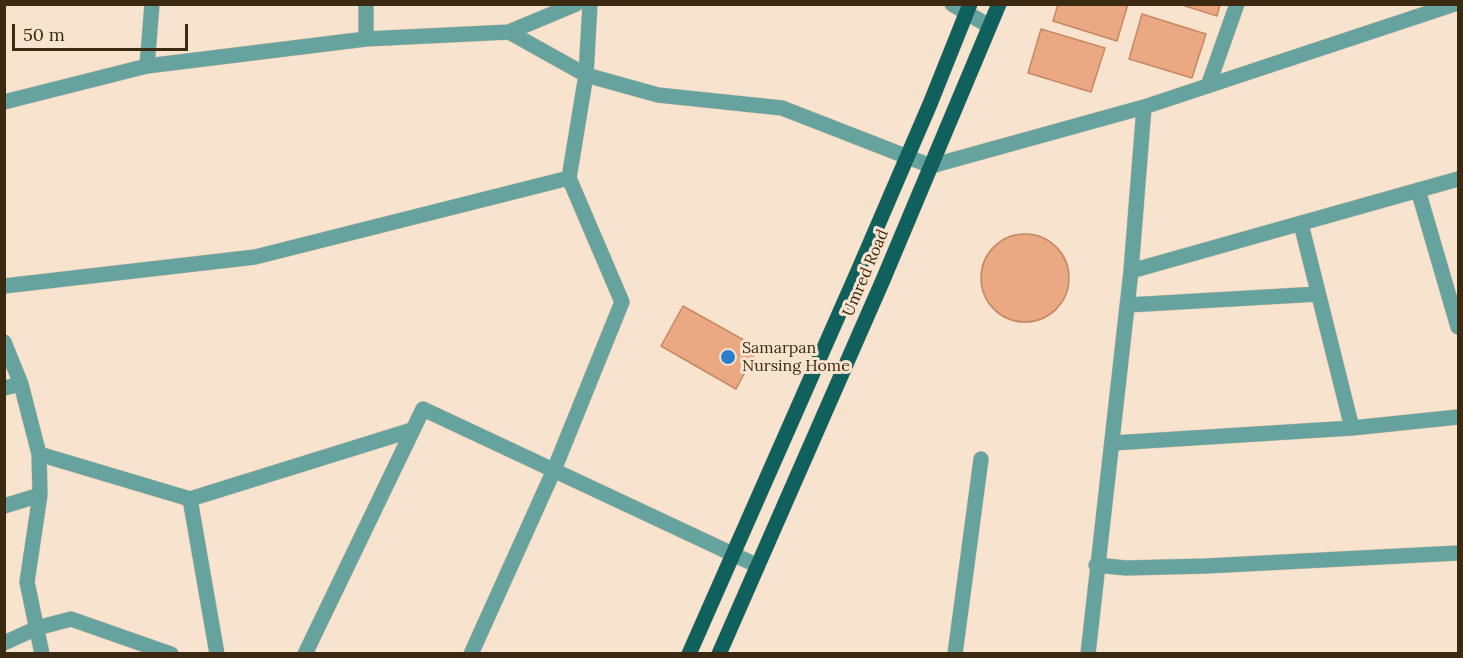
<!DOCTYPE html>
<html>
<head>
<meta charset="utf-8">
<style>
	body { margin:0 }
	#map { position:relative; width:1463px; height:658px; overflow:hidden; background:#f8e4ce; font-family:Lora,serif }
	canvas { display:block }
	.frame { position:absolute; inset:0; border:6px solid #3c2912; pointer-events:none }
	.scale { position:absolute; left:12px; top:24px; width:176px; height:27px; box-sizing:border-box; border:3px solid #3c2912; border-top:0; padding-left:8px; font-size:18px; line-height:21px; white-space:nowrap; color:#3c2912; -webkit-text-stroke:4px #f8e4ce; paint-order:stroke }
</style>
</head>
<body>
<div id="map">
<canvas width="1463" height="658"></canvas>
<div class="frame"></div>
<div class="scale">50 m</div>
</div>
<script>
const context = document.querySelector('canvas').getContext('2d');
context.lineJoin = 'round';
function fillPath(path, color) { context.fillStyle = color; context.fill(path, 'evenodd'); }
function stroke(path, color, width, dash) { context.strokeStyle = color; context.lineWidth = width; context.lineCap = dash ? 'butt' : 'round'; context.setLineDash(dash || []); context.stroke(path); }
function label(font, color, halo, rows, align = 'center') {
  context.font = font + ' Lora,serif'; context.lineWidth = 6; context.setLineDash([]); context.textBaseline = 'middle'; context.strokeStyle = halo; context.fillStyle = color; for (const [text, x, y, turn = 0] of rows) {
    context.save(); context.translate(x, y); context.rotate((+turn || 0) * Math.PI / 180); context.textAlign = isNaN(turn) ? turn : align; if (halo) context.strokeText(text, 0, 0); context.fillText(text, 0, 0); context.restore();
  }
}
const building = new Path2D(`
	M1058,4H1128L1117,41L1053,21Z
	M1179,4H1220L1217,16Z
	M1142,14L1206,34L1192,78L1129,59Z
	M1041,29L1105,48L1091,92L1028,73Z
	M981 278a44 44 0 1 1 88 0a44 44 0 1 1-88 0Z
	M683,306L758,348L736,389L661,346Z`);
fillPath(building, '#eaa883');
stroke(building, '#c78864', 1.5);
const minor = new Path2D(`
	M366,4V39L509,32L586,75L569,178L622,302L554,470L471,654
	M590,4L586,75L658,95L782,108L931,166L1144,107L1455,4
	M952,4L989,26
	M509,32L576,4
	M147,66L366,39
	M1208,86L1237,4
	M4,102L147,66L152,4
	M1418,190L1458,327
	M1301,224L1352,428
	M1131,271L1458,179
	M4,286L255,257L569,178
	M1128,305L1318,294
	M4,342L21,384L39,454L40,495L27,582L42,654
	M4,388L21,384
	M1113,443L1352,428L1458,417
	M39,454L190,499
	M4,506L40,495
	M1096,565L1126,568L1206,566L1458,553
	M4,643L37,628L71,619L171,654
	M217,654L190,499L412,430
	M305,654L423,409L756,565
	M955,654L981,459
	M1088,654L1131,271L1144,107`);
const major = new Path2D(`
	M689,654L858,271L930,104L970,4
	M719,654L883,280L999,4`);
stroke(minor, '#d6c2ac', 16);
stroke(major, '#d6c2ac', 16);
stroke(minor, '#66a39f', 15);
stroke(major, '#10605d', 15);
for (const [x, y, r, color] of [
	[728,357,8,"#297ecc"]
]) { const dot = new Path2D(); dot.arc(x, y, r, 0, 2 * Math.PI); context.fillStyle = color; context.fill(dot); stroke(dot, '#f8e4ce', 2); }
label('16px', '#3c2912', '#f8e4ce', [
	["Umred Road",866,273,-67]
]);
label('16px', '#3c2912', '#f8e4ce', [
	["Samarpan",742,348],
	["Nursing Home",742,366]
], 'left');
</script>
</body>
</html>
